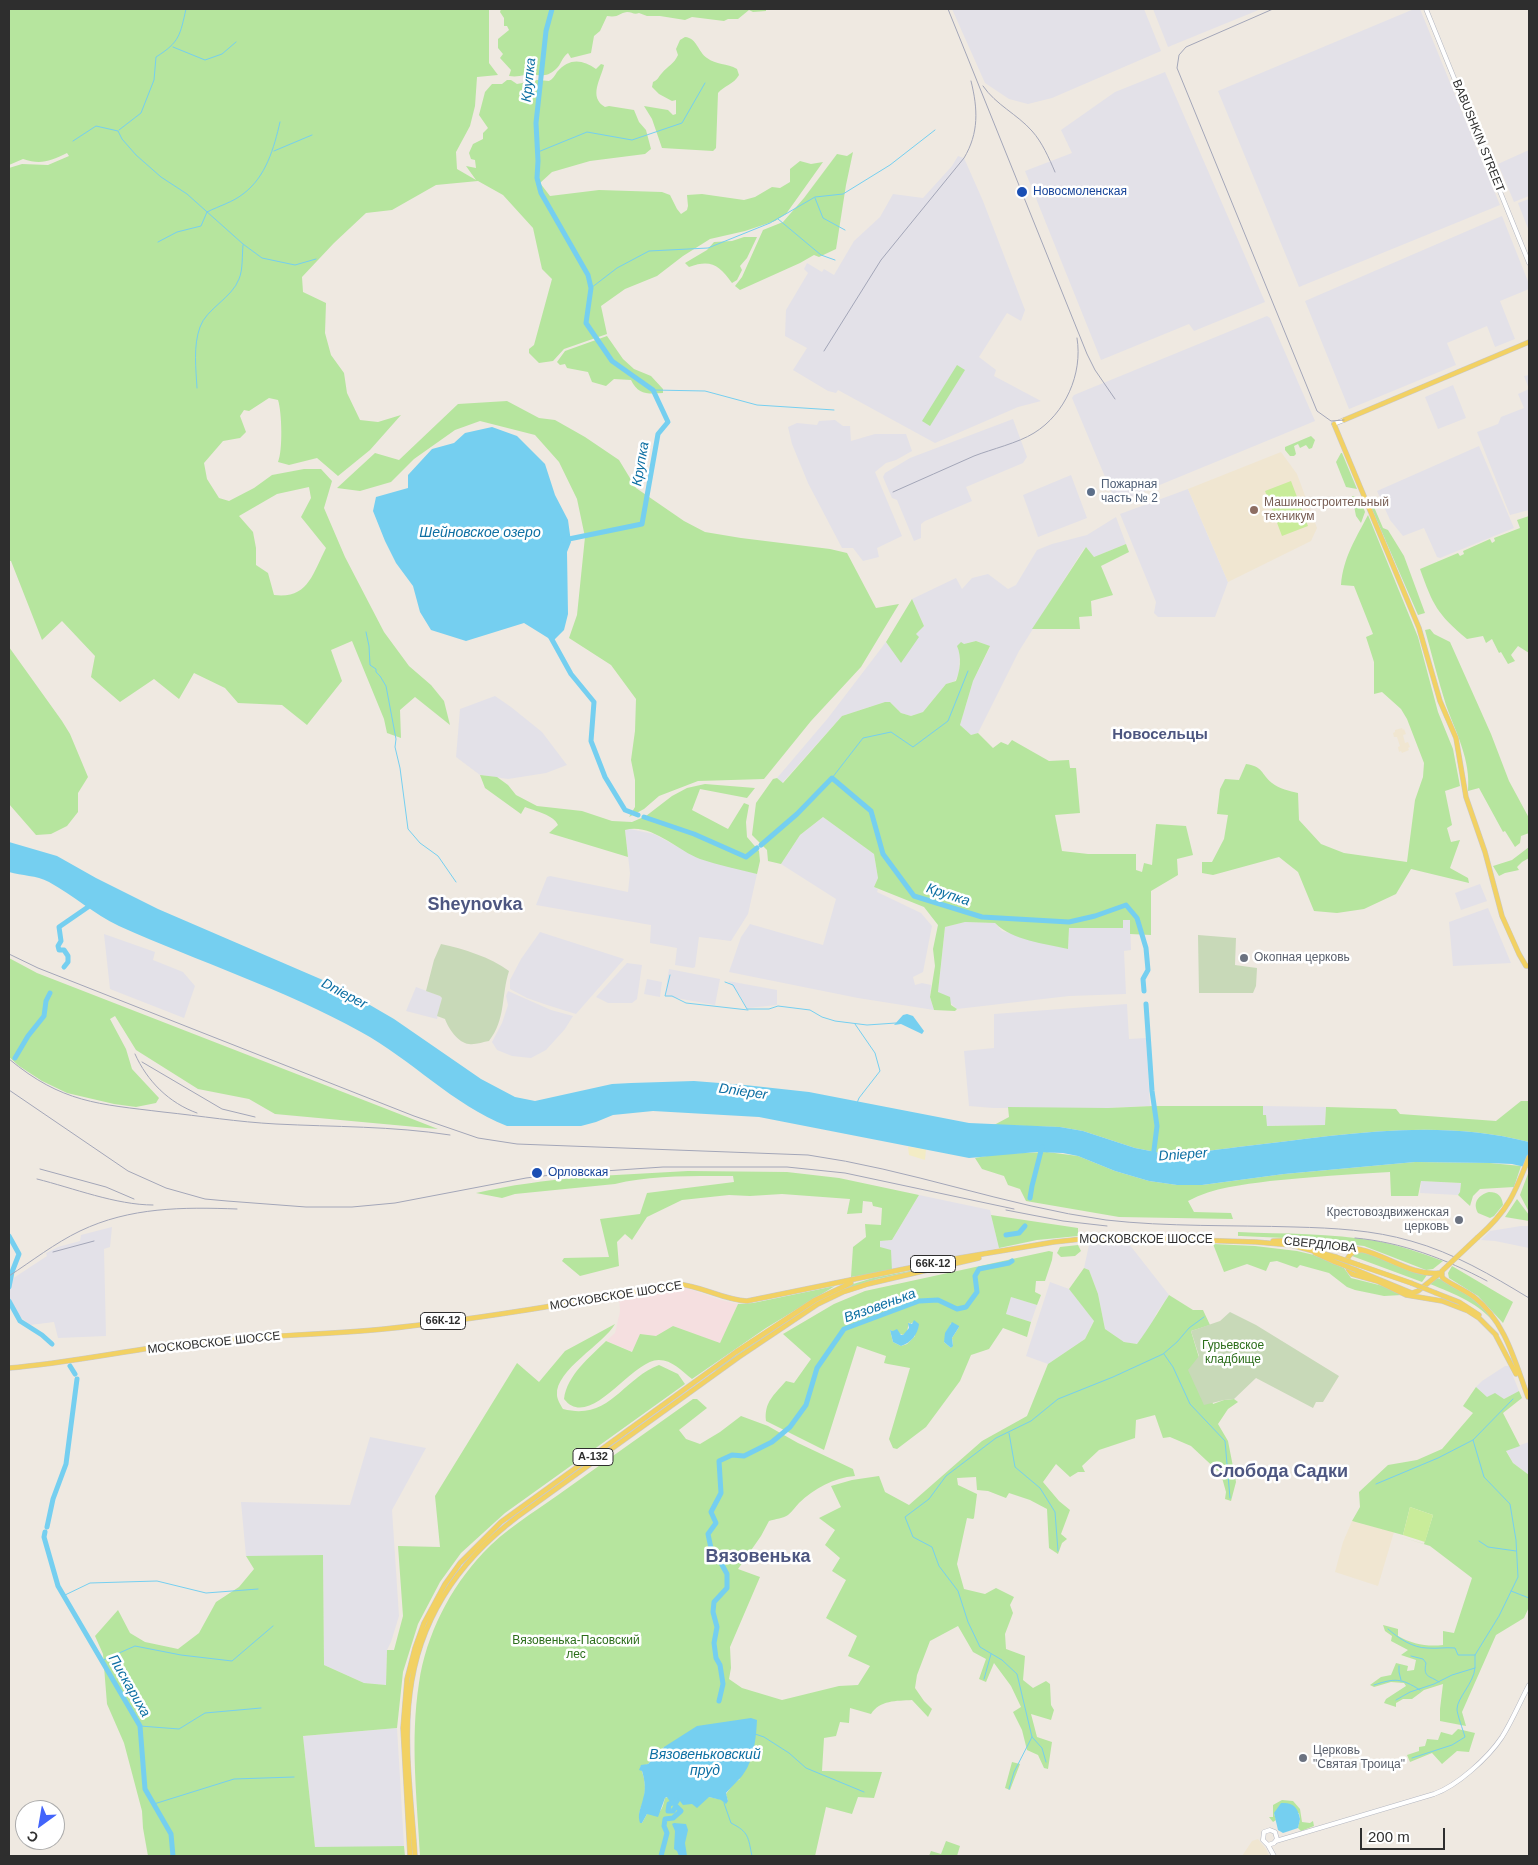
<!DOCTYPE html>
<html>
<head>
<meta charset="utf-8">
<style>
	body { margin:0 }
	#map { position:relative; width:1538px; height:1865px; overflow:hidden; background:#efe9e1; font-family:Arial,sans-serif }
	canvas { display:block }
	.frame { position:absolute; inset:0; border:10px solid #2e2e2e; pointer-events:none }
	.north { position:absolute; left:15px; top:1800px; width:50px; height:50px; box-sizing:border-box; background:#fff; border:1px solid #ababab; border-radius:50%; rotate:212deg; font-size:14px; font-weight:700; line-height:20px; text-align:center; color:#2e2e2e }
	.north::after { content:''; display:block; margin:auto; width:18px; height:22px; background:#4264fb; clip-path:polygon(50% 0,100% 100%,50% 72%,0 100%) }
	.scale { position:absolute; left:1360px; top:1828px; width:85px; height:22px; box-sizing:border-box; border:2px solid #2e2e2e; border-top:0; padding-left:6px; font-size:15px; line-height:18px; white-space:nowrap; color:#2e2e2e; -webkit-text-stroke:4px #fff; paint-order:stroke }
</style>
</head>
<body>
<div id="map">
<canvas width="1538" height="1865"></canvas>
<div class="frame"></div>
<div class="north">С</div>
<div class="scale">200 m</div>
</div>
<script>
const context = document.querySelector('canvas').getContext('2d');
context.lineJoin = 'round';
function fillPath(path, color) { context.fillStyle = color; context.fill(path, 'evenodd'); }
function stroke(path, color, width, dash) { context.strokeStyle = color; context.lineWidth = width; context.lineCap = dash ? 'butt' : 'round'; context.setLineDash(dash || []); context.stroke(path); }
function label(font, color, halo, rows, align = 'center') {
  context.font = font + ' Arial,sans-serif'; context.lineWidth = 5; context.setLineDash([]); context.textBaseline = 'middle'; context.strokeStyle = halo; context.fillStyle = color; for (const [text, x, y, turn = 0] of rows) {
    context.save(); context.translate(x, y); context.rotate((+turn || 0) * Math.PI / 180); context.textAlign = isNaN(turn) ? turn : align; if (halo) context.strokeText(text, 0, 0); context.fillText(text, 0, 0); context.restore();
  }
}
fillPath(new Path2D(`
	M952,9H1144L1161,51L1052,98L1028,104L1009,99L985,83Z
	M1153,9H1261L1168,47Z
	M1414,9H1420L1500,205L1299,287L1218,91Z
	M1165,72L1265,302L1194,331L1189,324L1101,360L1025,171L1072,153L1061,130L1115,92Z
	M1529,150V196L1514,202L1498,164Z
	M958,156L964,158L983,201L1025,310L1021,321L1007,313L979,357L996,370L994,376L1041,401L1018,407L935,443L838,390L836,393L828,391L793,370L807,348L785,336L786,310L808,273L804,269L807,263L822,272L824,269L834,275L854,241L880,217L893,194L923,198L952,166Z
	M1529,199V231L1518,203Z
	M1502,216L1529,284V289L1500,301L1515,339L1495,347L1487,326L1447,343L1456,365L1349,409L1305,301Z
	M1267,316L1270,318L1315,421L1116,503L1072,398L1074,395Z
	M1529,375V510L1510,515L1477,432L1498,424L1501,417L1524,408L1518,394L1529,389L1524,376Z
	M1453,385L1466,418L1438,429L1425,397Z
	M1013,419L1027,457L1023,463L966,487L972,501L925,521L921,524V538L914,541L897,500L892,498L883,477L885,473L910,458Z
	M835,420L843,426H850L851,441L875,434H906L912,451L896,460L886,463L875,472L902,536L877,548L879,557L863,561L853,548H842L808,483L792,444L788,427L797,423L817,425L819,421Z
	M1479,446L1514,528L1440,558L1437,557L1424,528L1403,536L1390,520L1377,491Z
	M1071,475L1087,518L1038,537L1023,495Z
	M1188,489L1228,582L1215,617H1158L1154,613L1156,602L1120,514Z
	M1116,517L1126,544L1094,557L1086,547L1083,550L1019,651L978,733L971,735L960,725L973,681L990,647L977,641L964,644L960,652L959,673L955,681L946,684L923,712L911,716L901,713L890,702H885L842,716L782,783L777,778L828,718L886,642L901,662L916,634L924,626L912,599L956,578L962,589L972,578L988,574L1008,589L1016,585L1037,550L1052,544L1087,535Z
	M495,696L511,707L542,732L567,765L546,773L508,779L480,775L456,757L460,709Z
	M823,817L874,854L878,878L874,887L878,889L877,892L921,913L932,926L923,972L913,977L915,985L922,983L931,985L930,997L934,1010L858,998L729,972L741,937L750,924L823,945L836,899L781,864L800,835Z
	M630,829L654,834L699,858L757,874L748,914L731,941L699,937L695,967L693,968L675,965L677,948L650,943L651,925L536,905L547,877L550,876L628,892L630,873L625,830Z
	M1480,884L1487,901L1461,910L1455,893Z
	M1488,908L1511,963L1453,966L1449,922Z
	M1123,920H1130L1131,950L1124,951L1126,994L1069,996L957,1009L938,992L945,927L965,922L995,923L1002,931L1068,949L1069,928H1122Z
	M540,932L624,959L576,1014L547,1005L527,998L510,989V980L521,959Z
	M104,934L155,952L153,960L183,972L195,986L184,1018L110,989Z
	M627,963L642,965L637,999L632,1003H608L596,997Z
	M669,969L720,979L715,1005L665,996Z
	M647,979L662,982L660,997L644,994Z
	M728,981L777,990V1005L747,1008L739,994Z
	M416,987L440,996L442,998L437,1019L406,1011Z
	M508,991L551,1010L573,1016L565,1029L546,1050L531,1058L512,1056L497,1050L492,1042L502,1023L508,1005L506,996Z
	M1127,1004L1129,1039L1146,1038L1150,1106L1108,1108H993L969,1106L964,1051L994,1048V1014Z
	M1263,1106L1326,1107L1325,1125L1266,1126L1263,1115Z
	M1421,1181L1461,1183L1460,1192L1458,1195L1420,1193Z
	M919,1195L990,1210L999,1248L892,1271L880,1247V1241L892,1240Z
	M1521,1226H1529V1248L1495,1241L1481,1240L1490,1231Z
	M112,1227L110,1247L104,1249L106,1336L58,1338L54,1322L30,1325L11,1309L9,1306V1281L47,1256L46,1253L58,1247L80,1241L81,1235Z
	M1129,1244L1169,1295L1156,1314L1152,1325L1137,1344L1124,1342L1105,1329L1098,1294L1089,1270L1084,1268L1089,1245Z
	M1050,1282L1069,1289L1094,1320L1085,1339L1048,1364L1026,1356Z
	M1011,1297L1037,1305L1031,1322L1006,1314Z
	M1505,1366H1509L1519,1391L1504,1399L1487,1397L1476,1387L1482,1381Z
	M370,1437L426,1448L392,1510L399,1616L391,1642L387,1650L386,1685L364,1683L324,1665L323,1556H246L241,1502L350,1505Z
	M1529,1442V1475L1513,1463L1506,1450Z
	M397,1728L404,1846L315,1848L303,1736Z`), '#e3e1e8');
fillPath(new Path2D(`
	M1281,452L1297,474L1317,528L1311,541L1228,582L1188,489Z
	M1402,728L1403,730L1404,729L1406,734L1403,735L1405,743L1408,742L1410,747L1408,748L1409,750L1402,753L1401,751L1399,752L1398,747L1400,746L1397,737H1394L1393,733L1395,732V730Z
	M1352,1521L1394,1532L1378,1586L1335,1572L1343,1542Z
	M1258,1839L1266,1849L1269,1856H1242L1252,1841Z`), '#f0e6d1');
fillPath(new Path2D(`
	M681,1286L721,1300L738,1304L720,1344L673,1326L633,1352L606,1341L615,1333L617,1325L620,1311L619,1297Z`), '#f5dfe0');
fillPath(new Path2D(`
	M9,9H489V63L498,75L477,77L475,106L470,126L456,152L457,169L476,180L466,166L476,168L475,160L471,159L469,153L473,144L483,139V133L488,128L479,115L485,92L492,84H502L507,80H511L517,84C524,83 530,81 537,80C541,80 546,81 549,81C553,79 555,75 557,72C569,58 582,59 596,69L601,64L604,65C601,79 588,97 605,107L609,106L634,110L639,122L646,130L651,149L645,154L590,161L552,172L540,183L550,196L599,190L662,192L670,195L677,209L681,214L687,210L688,206L687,195L702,194L744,200L755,197L772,187L780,188L790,182V169L800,161L811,164L823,162L786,214L775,221L745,231L710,239L683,256L657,276L625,289L601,306L607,334L564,349L553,361L539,363L529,353V349L534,345L552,279L542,269L533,228L503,195L478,181L436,185L392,210L366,213L334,243L302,277L303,292L326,303L325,333L331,355L344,373L347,393L360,420L378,422L401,415L370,450L338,476L317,458L289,465L278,462C283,451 282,412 278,400L269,398L249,411L244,410L240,416L246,432L240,438L223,441L204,463L207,479L219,498L229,501L254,488L272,475L304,469H321L332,481L324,508L345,557L384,632L409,666L431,685L444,701L450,725L415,697L400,710L401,738L387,733L384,719L352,641L331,650L342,681L307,725L282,705L238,703L225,688L194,673L179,699L154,679L120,702L91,677L95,656L62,621L42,640L11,561H9V168L22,164L48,165L69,156L67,153C50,161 41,165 23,159L9,165ZM309,487L311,498L301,517L326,548C312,575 308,599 274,595L268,573L256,565V548L253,532L239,516L277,494Z
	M501,9H766V11L753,12L749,10L738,19H728L724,21L692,17L685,20L660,16H647L639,13C634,15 632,12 627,12C619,13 619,18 607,16L600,31L594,36L591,53L571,58L568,53C562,57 561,65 556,69C544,80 538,73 525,75C519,76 516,77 509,76L511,70L500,58L503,54L498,48V39L509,30L507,26H504V18L500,12Z
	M685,37C697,38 698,52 707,58C716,65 727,63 737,69L739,75C734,84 724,86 718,93L716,148L713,151L662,148L652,119L644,106L668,110L673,115L676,114V100L672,101L659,94L652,87L653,82C659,79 658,77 662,73C668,66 674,64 678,55L676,49L680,40Z
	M853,152L846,185L836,249L819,257L814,255L800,263L740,290L735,286L742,277L763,230L783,222L804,198L837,154L847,156Z
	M744,237H757L747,258L740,266L742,270L737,280L732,283C719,265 711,259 689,267L685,263L707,250L714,242L732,241Z
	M607,336L623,359L634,369L651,376L663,389V393C648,394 638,395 631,380L614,379L606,386L592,382L588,372L567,368L565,364L560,365L557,362L565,351Z
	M957,365L965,370L930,426L922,421Z
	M507,401L539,418L555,420L585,437L619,460L636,488L684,521L705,532L741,538L830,549L847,553L876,608L899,604L861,667L811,721L764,779L698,781L659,796L644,809L629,817L635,807V780L631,760L635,731L636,699L611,665L569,638L577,615L585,537L577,499L559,462L535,435L480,421L455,430L414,459L391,482L360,491L337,488L375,453L399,460L458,404Z
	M1311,436L1315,440L1312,448L1309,449L1306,445L1300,448L1298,444L1294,446L1296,454L1294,456H1290L1285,450V447Z
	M1341,453H1342L1357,489L1346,487L1336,462Z
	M1352,496L1360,498L1365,512L1361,523L1356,516Z
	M1371,507H1374L1383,528L1388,530L1404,556L1425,613L1418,615Z
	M1368,515L1418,637L1438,712L1453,749L1460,786L1445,791L1452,825L1447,828L1451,842L1460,840L1450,868L1468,878L1469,883L1411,869L1396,894L1364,909L1337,913L1314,911L1298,872L1279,857L1213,875L1202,873V862H1212L1224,839L1228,815L1217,814L1220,789L1225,779L1239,780L1246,764C1264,767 1260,773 1272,783C1279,789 1290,791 1298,793L1299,820L1321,844L1344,853L1407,862L1415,800L1423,777L1424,763L1407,719L1401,709L1382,692L1374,694V662L1366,637L1373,634L1354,586L1341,585C1343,558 1356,538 1368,515Z
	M1529,516V653L1518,646L1511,655L1515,661L1508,664L1501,652L1499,653L1492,639L1486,643L1483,636L1467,639C1437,614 1433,605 1420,569L1458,553L1460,556L1464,554L1463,551L1490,539L1492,543L1495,541L1494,538L1520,528L1517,520Z
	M1126,544L1129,552L1101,566L1113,595L1091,601L1092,616L1079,617L1080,629H1032L1086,547L1094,557Z
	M912,599L924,626L916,634L919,637L901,663L886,642Z
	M1430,629L1434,634L1450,642L1491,734L1509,781L1529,818V833L1521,836L1520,843L1515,847L1505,831L1503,832L1479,788L1468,791C1471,760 1456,733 1446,705C1438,680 1432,655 1425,630Z
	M976,641L990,646L973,681L960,725L971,735L978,733L993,748L1001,742L1008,745L1012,740L1049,761L1069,760L1070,768H1076L1080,813L1055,815L1062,851L1088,854H1136V870L1142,872L1144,863L1152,865L1156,824L1186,826L1193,855L1177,859L1178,875L1151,891V935L1130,934V920H1123V928H1069L1068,949C1044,943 1013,941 995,923L965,922L945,927L938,992L950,997L951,1005L957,1009L955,1011L934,1010L930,997L935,966L933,949L938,925L924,907L874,887L878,878L874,854L823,817L800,835L781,864L768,861L767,850L752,835L756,803L773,779L777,778L783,783L842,716L885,702H890L901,713L911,716L923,712L946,684L956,681C960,671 962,657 957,646L961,642L964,644Z
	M9,647L62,721L70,734L88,777L78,793V812L67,826L51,834L36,835L9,804Z
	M480,775L497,777L508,785L516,795L537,806L582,811L612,821L632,822L646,816L672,796L687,788L705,784L755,788L747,798L700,789L692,810L728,829L744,803L749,805L746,822L747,837L759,851L760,861L757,874C738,869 718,865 700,859C676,850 652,823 625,830L628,857L549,833L558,825C554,815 535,811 525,807L521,814L485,788Z
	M1529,847V858L1522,862L1517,867L1519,870L1505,873L1499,876L1493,866L1512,860Z
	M9,958L37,973L438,1129L275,1114L249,1099L198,1089L136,1050L115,1016L110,1019L126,1049L132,1069L159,1098L156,1103L136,1107L114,1104L67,1093L42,1081L19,1066L9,1057Z
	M1521,1101H1529V1142C1433,1117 1335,1136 1238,1147C1214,1150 1190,1154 1166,1154L1135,1148L1083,1131L1060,1127L994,1125L1009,1117L1008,1107L1108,1108L1153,1106H1263V1115H1266L1267,1126L1325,1125L1326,1107L1396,1109L1400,1114L1496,1121Z
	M1047,1152L1078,1156L1115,1171L1149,1181L1177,1185H1202L1284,1174L1415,1162L1490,1163L1521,1166L1514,1187L1480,1189L1473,1196L1470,1206L1458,1195L1460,1192L1461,1183L1421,1181L1418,1196H1391L1390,1172C1350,1174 1310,1177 1270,1181C1242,1185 1214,1187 1188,1201L1194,1212L1231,1213L1233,1219L1119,1217L1026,1201L1020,1189L1008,1185L1004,1176L982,1169L975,1158L998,1154Z
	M688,1171L787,1172L839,1178L919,1195L892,1240L880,1241V1247L891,1250L892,1271L851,1277L853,1247L866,1237L865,1224L881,1225L882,1208L873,1206L872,1202L863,1201L862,1213L847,1214L850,1199L782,1194L750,1196L729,1195L682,1200L647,1217L632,1240L625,1234L617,1242L619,1266L580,1276L562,1261L564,1258L609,1257L600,1219L640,1214L647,1193L734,1182L733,1176C697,1176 650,1175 615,1184L515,1194L502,1198L476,1193C545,1177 616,1175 688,1171Z
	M1529,1171V1212L1520,1195Z
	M1489,1192C1498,1192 1502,1196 1503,1205L1494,1216L1490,1218L1478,1213C1472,1202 1479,1195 1489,1192Z
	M1517,1199L1529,1215V1221L1505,1217Z
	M991,1215L1078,1228V1236L1037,1240L999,1248Z
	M1238,1232C1284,1234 1331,1233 1376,1241C1399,1245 1421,1253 1443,1261L1433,1269L1426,1270L1364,1246L1307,1239L1241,1236H1238Z
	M1213,1244L1255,1246L1297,1251L1314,1255L1344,1268L1351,1278L1383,1286L1402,1295L1384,1296L1355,1290L1347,1287L1329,1273L1300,1265L1297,1268L1277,1261L1270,1262L1266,1271L1247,1264L1224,1272Z
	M1078,1245L1081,1251L1075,1256L1061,1257L1057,1253L1060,1247Z
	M1049,1251L1053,1252L1052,1260L1045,1281H1036L1035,1292L1041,1295L1037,1305L1011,1297L1006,1314L1031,1322L1027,1337L1003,1328L989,1349L971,1355L960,1381L926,1427L897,1449L893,1448L889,1439L910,1368L888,1364L884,1363L886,1356L857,1346L824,1450L766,1421C764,1402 774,1395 786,1381L794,1383L811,1359L783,1334L834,1304L865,1291ZM909,1322L910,1324L914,1322L915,1336L907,1344L901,1346L893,1342L890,1330L903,1335L907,1332ZM951,1323L959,1327L952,1338L953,1345L951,1348L944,1342Z
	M1362,1251L1427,1275L1422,1282L1352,1256L1355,1253Z
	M956,1262L877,1279L830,1296L806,1309L716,1372L715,1369L817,1301L850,1285L873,1278Z
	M1452,1266L1513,1302L1503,1323L1478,1296L1449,1278L1448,1273Z
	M1084,1268L1089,1270L1098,1294L1105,1329L1124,1342L1137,1344C1149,1328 1158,1312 1169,1295L1193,1310H1203L1210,1325L1191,1331L1213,1404L1224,1400L1234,1399L1238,1402L1228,1409L1218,1424L1228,1441L1236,1482L1231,1501L1225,1499L1226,1492L1221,1474L1191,1446L1170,1437L1163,1438L1155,1415L1136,1420L1135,1438L1099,1450L1082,1466L1085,1472H1078L1070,1477L1056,1464L1043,1482L1059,1501L1070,1510L1061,1534L1067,1539L1062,1543L1058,1554L1049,1548L1047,1509L1030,1500L1009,1493L1006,1498L988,1491L977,1490L976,1477L957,1478L958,1485L977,1494L974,1518L973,1519L967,1518L957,1564L964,1589L985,1594L996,1588L1014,1597L1010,1605L1013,1613L1005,1634L1006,1649L1025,1656L1023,1680L1033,1688L1046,1681L1050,1684L1051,1705L1054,1710L1051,1720L1031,1714L1037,1737L1052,1742L1048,1769L1044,1768L1038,1755L1027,1750L1022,1730L1013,1712L1021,1707L1011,1686L994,1663L986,1682L979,1679L986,1659L973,1652L958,1626L930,1641L917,1675L915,1688L924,1701L932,1709L928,1717L912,1700C896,1701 880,1700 871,1714L850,1708L849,1723L840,1722L836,1736L824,1738L822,1771L882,1772L874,1798L858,1797L852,1814L826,1807L815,1856H420C417,1798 410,1740 419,1683C426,1635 450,1588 483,1553C503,1531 534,1512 558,1495C603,1463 648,1431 693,1399H697L707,1408L679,1430L686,1439L700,1444L720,1432L741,1416L768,1426L798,1443L853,1469L855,1476C833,1478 815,1488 799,1503C796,1506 792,1512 788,1515C784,1518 775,1519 769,1521L761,1536L738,1569L760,1577L730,1647L731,1668L729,1679L742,1688L782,1700L839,1686L858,1685L870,1666L848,1656L857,1636L826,1618L846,1580L832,1571L840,1558L825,1545L835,1530L819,1518L841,1507L831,1486L852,1480L879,1476L885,1492L909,1505L982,1441L1027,1416L1048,1364L1085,1339L1094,1321L1069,1289ZM664,1747L740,1779L734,1783L726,1794L728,1801L709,1797L680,1801L668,1797L665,1798C662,1810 661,1815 647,1814L642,1823H641C637,1814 641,1808 644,1799C646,1788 645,1777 640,1767L648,1764Z
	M1437,1278C1461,1285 1486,1304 1498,1325C1503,1333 1507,1344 1511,1353C1506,1344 1502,1334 1496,1325C1480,1303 1454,1294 1430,1284Z
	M835,1286L766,1328L692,1379C682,1371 672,1360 659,1360C632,1359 590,1432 564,1399C567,1375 590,1357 606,1341L632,1352L640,1334L656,1336L673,1326L720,1343L738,1304L753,1303Z
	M615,1324C604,1344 555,1370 557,1395C557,1399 561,1406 563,1409C610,1421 622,1379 659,1365L678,1374L685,1384L505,1513L461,1553L440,1582L418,1624L403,1672L397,1728L303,1736L315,1847L404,1846L405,1856H148L143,1828L142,1811L124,1743L107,1704L103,1654L95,1636L118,1610L130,1633L145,1642L178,1649L199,1633L216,1602L239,1587L254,1569L246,1556L323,1555L324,1665L364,1683L386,1685L387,1650H394L403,1616L398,1546L440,1547L435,1496L517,1363L539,1382L565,1351Z
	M1476,1387L1487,1397L1495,1393L1504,1399L1519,1391L1522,1398L1503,1413L1520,1446L1506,1451L1513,1463L1529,1475V1607L1524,1618L1496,1635L1462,1712L1466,1726L1440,1721V1709L1443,1684L1424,1690L1412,1699H1403L1396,1703V1707L1384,1703L1386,1699L1406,1686L1404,1683L1391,1682L1374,1687L1370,1685L1381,1677L1391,1675L1396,1663L1408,1666L1407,1671L1414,1670L1416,1660L1401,1655L1408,1650L1391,1641L1392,1636L1385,1631L1383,1625L1398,1629V1636C1412,1644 1427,1647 1443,1645V1631L1454,1633L1472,1578L1430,1546L1398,1536L1424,1544L1433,1515L1410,1507L1403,1535L1352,1521L1360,1507L1359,1492L1388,1465L1417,1460L1442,1449L1473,1413L1463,1406Z
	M1458,1729L1475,1733L1469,1752L1457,1751L1442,1764L1432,1753L1410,1762L1407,1755L1419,1751V1747L1425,1746L1427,1739L1438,1740L1441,1732L1452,1735Z
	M1012,1762L1020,1764L1010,1790L1005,1788Z
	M1282,1800L1293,1801L1300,1809L1302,1822L1310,1823L1313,1821L1314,1826L1301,1831L1298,1828L1300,1819L1299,1813H1274L1276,1820L1273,1822L1269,1817H1273V1805Z
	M946,1841L960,1846L957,1856H929L931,1851L941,1854Z`), '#b6e59e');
fillPath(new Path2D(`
	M908,1147L926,1149L925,1160L909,1155Z`), '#f3ecc5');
fillPath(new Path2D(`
	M1198,935L1236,938L1235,965L1257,968L1256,986L1253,993H1199Z
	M441,944C464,949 490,957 509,971C501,996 506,1019 489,1041C483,1042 475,1045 469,1044C458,1043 448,1028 445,1019L437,1016L442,998L440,996L426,991L434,960Z
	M1230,1312L1256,1325L1339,1376L1323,1402H1316L1313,1408L1256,1378L1234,1399L1224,1400L1204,1405L1188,1370L1199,1356L1191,1331L1220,1321Z`), '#c8d9b8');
fillPath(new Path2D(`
	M1291,481L1308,526L1282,536L1265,491Z
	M1410,1507L1433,1515L1425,1542L1403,1535Z`), '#c9ec9a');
fillPath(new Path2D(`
	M492,427L517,436L545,464L555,495L568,520L571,542L567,552L568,614L564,630L553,641L524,623L466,641L431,630L420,612L413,586L396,563L385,541L373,511L376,497L408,488V475L432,449L454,443L465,433Z
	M9,842L57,856L96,878L158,909L339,987L394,1019L481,1079L515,1097L535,1101L612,1084L631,1083L694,1081L745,1085L809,1092L969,1123L1060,1127L1083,1131L1135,1148L1166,1154C1190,1154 1214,1150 1238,1147C1335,1136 1433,1117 1529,1142V1168L1512,1164L1490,1163L1415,1162L1284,1174L1202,1185H1177L1149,1181L1115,1171L1078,1156L1063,1153L1037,1152L969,1158L759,1117L653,1111L613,1115L596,1122L581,1126H507C453,1105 411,1059 361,1032C283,989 200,962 119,926C94,914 73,895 49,882C36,875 22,876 9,872Z
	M907,1014L913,1016L924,1031L922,1034L901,1024L894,1025L903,1015Z
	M914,1320L919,1324C918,1334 911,1343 901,1346L893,1342L890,1330L893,1331L897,1329L901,1335H903L909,1328L908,1323L912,1324Z
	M952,1322L959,1326V1327L952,1338L953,1346L951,1348L944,1342L945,1333Z
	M751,1718L757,1720C756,1739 754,1761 742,1776C737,1782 731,1787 726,1793L728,1801L726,1804L721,1800L709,1797L697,1808L692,1804L683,1805L680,1801L678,1804L672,1805L667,1797L665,1798L658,1817L647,1814L642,1823H640C637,1814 641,1808 643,1799C646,1790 645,1781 642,1771L639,1770L641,1765L648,1764L664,1747L697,1726Z
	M1281,1803C1293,1802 1298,1807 1300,1819L1298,1828L1283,1833L1278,1830L1274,1813Z
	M674,1823L686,1824L688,1830L685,1843L687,1856H679L677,1851L674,1849L675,1831L672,1824Z`), '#75cff0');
stroke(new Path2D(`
	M173,47L205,60L222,54L236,42
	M119,130L141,113L154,80L156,57C180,42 180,35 186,9
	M73,141L96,126L118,131L122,139L136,155L161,177L187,194L243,244L262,258L295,265L316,259
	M274,151L312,135
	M538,152L587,132L632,140L682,123L705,83
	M815,198L823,218L845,230
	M778,219L821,255L835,260
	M158,242L177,232L201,226L207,212C219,206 233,202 243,194C266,177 274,148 280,122
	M591,288L617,268L649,251L708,248L770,223L815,197L843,194L890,165L935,130
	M197,388C196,369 193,346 200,327C206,309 232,298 239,279C243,270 242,255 243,245
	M653,390L705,391L757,405L834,410
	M366,632L369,646L370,665L376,669V672L380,676L386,686L396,739L395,747L400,768L408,829L420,843L438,856L456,882
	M832,778L863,738L891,732L913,747L948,721L968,671
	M670,975L665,996H672L686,1003L748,1010
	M725,982L733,985L747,1009H769L778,1006L810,1010L822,1017L835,1021L867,1025L896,1023
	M855,1024L875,1053L880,1071L859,1098L857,1103
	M1164,1354L1173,1367L1190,1404L1225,1441L1230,1498
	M1009,1433L1015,1467L1040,1488L1055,1512L1058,1551
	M1376,1484L1438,1458L1473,1440
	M1479,1541L1488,1547L1516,1551
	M1511,1591L1529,1598
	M63,1596L90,1583L123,1582L157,1581L206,1593L258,1589
	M1388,1629C1398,1638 1413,1648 1427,1648C1437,1649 1445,1647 1455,1648L1458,1655H1475
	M1411,1656L1423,1659L1426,1663C1423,1678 1429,1675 1439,1682
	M101,1661L135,1646L181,1655L232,1661L273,1626
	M1399,1666V1672L1401,1680
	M984,1679L991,1654
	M1374,1685C1395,1678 1401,1678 1420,1690
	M1396,1700L1410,1692L1434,1684L1452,1675L1475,1668V1655L1499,1616L1518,1577L1516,1540L1510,1504L1484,1477L1473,1440L1513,1399
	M140,1726L179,1729L205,1713L261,1708
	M755,1734L764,1737L789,1753L806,1768L864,1792
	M1412,1758L1452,1745L1465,1737C1463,1730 1457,1714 1457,1709C1457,1698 1474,1683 1475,1668
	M1046,1762L1042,1748L1032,1737L1017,1674L1002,1660L980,1647L968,1622L958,1591L939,1566L932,1547L913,1537L905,1517L929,1499L946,1476L996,1438L1031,1421L1058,1399L1113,1377L1163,1354L1177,1342L1189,1328L1204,1317
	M1009,1789L1014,1772L1032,1737
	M724,1803L731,1823C749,1832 748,1837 752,1856
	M154,1804L234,1779L294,1777`), '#75cff0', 1);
stroke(new Path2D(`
	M552,9L546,31L536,123L538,161L537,178L541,193L588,275L591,288L586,323L612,361L653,390L668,422L658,434L642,524L564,540
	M550,636L571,674L594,702L591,741L605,777L625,810L638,815
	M644,817L694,834L746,857L757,848
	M761,845L797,814L832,778L871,811L883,854L914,896L982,917L1069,922L1095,916L1126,905L1137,918L1146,948L1148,970L1143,979L1144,991
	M64,967L68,962V956L64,950H59L58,946L61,941L59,927L88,907V902
	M1146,1004L1152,1091L1157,1126L1153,1158
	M15,1058L28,1036L44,1016L46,1001L50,993
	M1030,1198L1032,1186L1042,1147
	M1006,1235L1019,1233L1025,1226
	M9,1236L19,1254L12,1272L9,1287
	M9,1301L20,1321L42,1335L52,1344
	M70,1366L75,1374
	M47,1527L53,1499L66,1464L77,1379
	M45,1532L44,1537L58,1586L140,1726L145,1789L171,1834L173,1856
	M719,1701L723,1684L720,1665L716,1658L714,1643L717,1627L713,1612L714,1602L727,1588V1574L721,1563L712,1553L708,1534L716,1523L711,1512L721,1493L719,1461L732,1455L744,1456L772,1442L790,1427L806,1405L817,1368L844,1329L919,1301L938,1300L957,1309L966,1307L977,1292L975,1276L979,1269L1009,1263L1012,1261
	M661,1856L667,1833L664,1826L665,1819L673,1818L681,1811L676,1806L673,1811H668L669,1804L676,1802V1800`), '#75cff0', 5);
const secondary = new Path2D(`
	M1426,9L1529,263
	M1334,424L1344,420
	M1276,1841L1434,1794C1457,1786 1488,1758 1502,1737C1512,1721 1520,1702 1529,1685
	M1268,1845L1274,1843L1277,1839L1275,1832L1270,1830L1264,1832L1263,1840L1268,1845L1274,1856`);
const primary = new Path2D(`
	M1344,420L1529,342
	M1334,424L1419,628L1440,701L1456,738L1466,797L1485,852L1502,916L1519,954L1526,966H1529
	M1478,1237C1508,1211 1515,1193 1529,1157
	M1273,1241C1299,1240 1337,1243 1362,1250C1388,1256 1412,1276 1439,1273
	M1362,1250C1348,1251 1341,1263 1352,1274L1377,1281L1406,1295L1442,1301L1468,1311L1479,1318L1496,1335
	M1315,1253L1335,1262
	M1359,1265L1411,1283
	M1356,1270L1412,1293L1418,1291L1439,1274
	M1442,1271V1277L1444,1279C1454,1286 1465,1290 1474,1297C1505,1321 1515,1362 1528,1397
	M1436,1293L1459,1302L1479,1315
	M1495,1334L1516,1374
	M9,1368C69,1363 128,1350 188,1343C253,1336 319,1335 384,1329C483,1319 581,1301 678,1284C702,1286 723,1300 747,1301L953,1259L1054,1242L1082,1239L1133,1238L1256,1242L1291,1245L1336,1257
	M410,1856L403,1728L407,1679L415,1648L424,1623L445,1584L460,1563L501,1522L736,1352L815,1300L851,1283
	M415,1856C412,1804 403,1745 410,1693C419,1619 459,1561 517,1517L739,1357L818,1304L843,1292L868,1284L979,1258`);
stroke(secondary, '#b4b7c1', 5);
stroke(primary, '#c9c9c9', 5.5);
stroke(secondary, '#fff', 4);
stroke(primary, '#f2d163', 4.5);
stroke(new Path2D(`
	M1273,9L1186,47L1179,55L1177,68L1317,411L1331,421L1344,420`), '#a3a6b8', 1);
stroke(new Path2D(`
	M948,9L1087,354L1095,370L1115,399
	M983,86C996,105 1017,114 1032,131C1042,142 1049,158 1055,172
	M824,351L881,260L964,158C979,133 978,109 971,81
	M893,492C920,480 947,468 974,456C992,449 1018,443 1034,433C1065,414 1083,374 1077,338
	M9,954L38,968L414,1116L478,1138L517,1144L808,1155C909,1169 1005,1206 1106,1220C1167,1227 1233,1225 1295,1227C1334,1228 1373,1230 1411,1241C1454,1253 1491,1275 1529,1298
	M135,1054C147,1081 169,1103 197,1113
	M9,1059C62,1103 98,1104 163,1112C201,1116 238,1122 276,1124C334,1127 393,1126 450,1135
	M142,1062L222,1109L255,1117
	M9,1090L128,1171L166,1188L205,1199L227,1201L306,1207H352L395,1203L526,1178L560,1174L663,1167H787L845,1173L1014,1209
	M40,1169L106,1187L134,1199
	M37,1179C73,1188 116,1205 153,1205
	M1006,1210L1063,1221L1107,1226
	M1355,1238C1401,1242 1446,1259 1487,1281
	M53,1252L94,1241
	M9,1276C32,1261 55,1243 80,1231C130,1207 183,1207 237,1209`), '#a3a6b8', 1);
const primaryBridge = new Path2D(`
	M1336,1257L1359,1265
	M1335,1262L1356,1270
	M1443,1270L1478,1237
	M1411,1283L1436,1293`);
stroke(primaryBridge, '#c9c9c9', 5.5, []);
stroke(primaryBridge, '#f2d163', 4.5);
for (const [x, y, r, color] of [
	[1022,192,6,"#1a4fb4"],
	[1091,492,5,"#5c6f8a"],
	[1254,510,5,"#8d6e63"],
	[1244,958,5,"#6b7280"],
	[537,1173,6,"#1a4fb4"],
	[1459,1220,5,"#6b7280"],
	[1303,1758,5,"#6b7280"]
]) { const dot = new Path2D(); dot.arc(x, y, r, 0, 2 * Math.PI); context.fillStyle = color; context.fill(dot); stroke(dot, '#fff', 2); }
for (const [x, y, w] of [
	[933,1264,45],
	[443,1321,45],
	[593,1457,40]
]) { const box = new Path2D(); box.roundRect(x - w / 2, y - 8.5, w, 17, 4); context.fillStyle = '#fff'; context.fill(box); stroke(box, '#2e2e2e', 1); }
label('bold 11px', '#2e2e2e', null, [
	["66К-12",933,1264],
	["66К-12",443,1321],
	["А-132",593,1457]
]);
label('12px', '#2e2e2e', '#fff', [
	["BABUSHKIN STREET",1478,136,68],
	["МОСКОВСКОЕ ШОССЕ",1146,1240],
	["СВЕРДЛОВА",1320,1245,6],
	["МОСКОВСКОЕ ШОССЕ",616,1296,-9],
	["МОСКОВСКОЕ ШОССЕ",214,1343,-6]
]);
label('12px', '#164399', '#fff', [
	["Новосмоленская",1033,192],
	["Орловская",548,1173]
], 'left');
label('12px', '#4e5e75', '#fff', [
	["Пожарная",1101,485],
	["часть № 2",1101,499]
], 'left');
label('12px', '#785e54', '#fff', [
	["Машиностроительный",1264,503],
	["техникум",1264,517]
], 'left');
label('12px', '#5b616d', '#fff', [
	["Окопная церковь",1254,958],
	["Крестовоздвиженская",1449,1213,"right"],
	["церковь",1449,1227,"right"],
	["Церковь",1313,1751],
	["\"Святая Троица\"",1313,1765]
], 'left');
label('12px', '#2c6e1b', '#fff', [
	["Гурьевское",1233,1346],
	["кладбище",1233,1360],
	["Вязовенька-Пасовский",576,1641],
	["лес",576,1655]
]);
label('italic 14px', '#0d6fa3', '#fff', [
	["Крупка",529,80,-84],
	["Крупка",641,464,-80],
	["Шейновское озеро",480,533],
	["Крупка",948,895,18],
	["Dnieper",344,994,28],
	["Dnieper",743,1092,8],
	["Dnieper",1183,1155,-4],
	["Вязовенька",880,1306,-20],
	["Пискариха",129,1686,60],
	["Вязовеньковский",705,1755],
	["пруд",705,1771]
]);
label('bold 15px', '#4d5680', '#fff', [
	["Новосельцы",1160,735]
]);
label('bold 18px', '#4d5680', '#fff', [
	["Sheynovka",475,905],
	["Слобода Садки",1279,1472],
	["Вязовенька",758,1557]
]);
</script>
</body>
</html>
